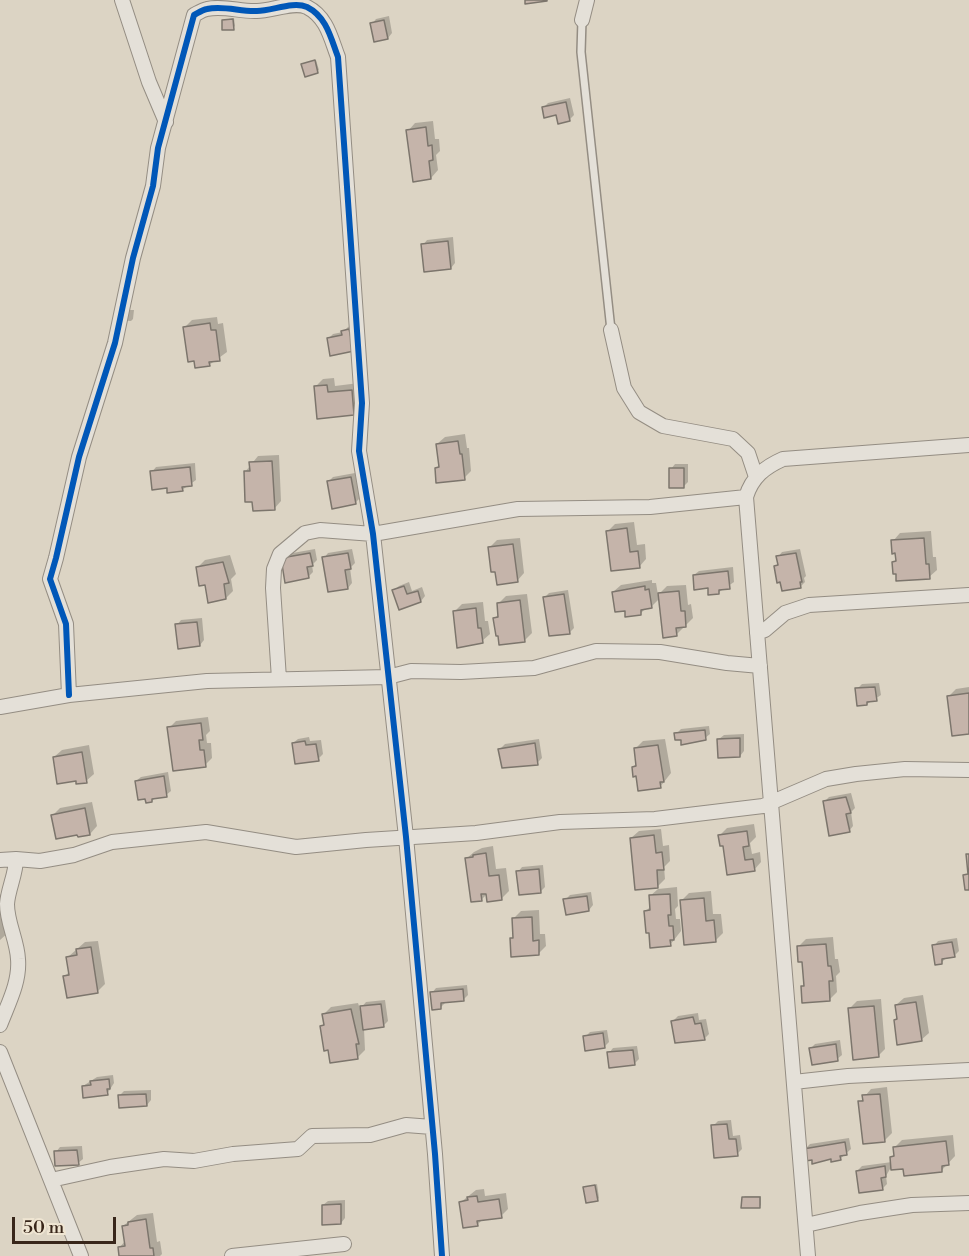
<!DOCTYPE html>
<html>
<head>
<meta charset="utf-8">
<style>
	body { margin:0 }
	#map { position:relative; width:969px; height:1256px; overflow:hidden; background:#dcd4c4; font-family:"Libre Bodoni",serif }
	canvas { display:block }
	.scale { position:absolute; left:12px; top:1217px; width:104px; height:27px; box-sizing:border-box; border:3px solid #38261a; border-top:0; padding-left:8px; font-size:18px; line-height:21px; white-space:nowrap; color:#38261a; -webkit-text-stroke:4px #efe5d2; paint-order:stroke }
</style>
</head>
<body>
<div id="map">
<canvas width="969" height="1256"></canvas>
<div class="scale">50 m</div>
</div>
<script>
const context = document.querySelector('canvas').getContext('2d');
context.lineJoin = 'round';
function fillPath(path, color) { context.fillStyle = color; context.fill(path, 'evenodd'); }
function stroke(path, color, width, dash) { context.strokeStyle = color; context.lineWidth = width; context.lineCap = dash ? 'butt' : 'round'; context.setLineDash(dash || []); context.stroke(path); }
fillPath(new Path2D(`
	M389,16L392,33L388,38L372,24L376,19Z
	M234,18L235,26L233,28L223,20Z
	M316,60L319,70L317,71L303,65Z
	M570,98L574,115L569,120L543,108L548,103Z
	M433,121L435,139H439L440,151L436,155L438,170L431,178L408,131L415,123Z
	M453,237L455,263L451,268L423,245L427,240Z
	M118,310H134L133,319L131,321L116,320Z
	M217,317L218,324L223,323L227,352L209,365L184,328L192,320Z
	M354,325L353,350L328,339L333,334L343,332L348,327Z
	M334,378L335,386L359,383L361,406L354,414L315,387L323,379Z
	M465,434L467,448H469L471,471L464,478L436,468L440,465L437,444L445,437Z
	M279,455L281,501L274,509L245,472L258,456Z
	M195,463L196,480L182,490L168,487L152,472L156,467Z
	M675,464H688V482L683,487L671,469Z
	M355,473L360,498L355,503L328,482L333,477Z
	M634,522L637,545L645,544L646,559L639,567L608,531L615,524Z
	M931,531L933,557H936L937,570L929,577L894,562L897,559L893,541L900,533Z
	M520,538L524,573L517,581L489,548L497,540Z
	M315,549L317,560L312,565L313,572L308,577L286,581L287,554Z
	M352,549L355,563L350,568L352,583L348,588L324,558L328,553Z
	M800,549L806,576L804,578L805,582L800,587L776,566L779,563L778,557L782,552Z
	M230,555L236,574L231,579L233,591L226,598L206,583L198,567L205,560Z
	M733,567L734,582L719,592L694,575L699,571Z
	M652,580V583H656L658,595L667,586L686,585L688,605L691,604L693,618L676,635L660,598L651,607L646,608L641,613L626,609L613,592L621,585Z
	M409,582L412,591L422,587L425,596L421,601L394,590L399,586Z
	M568,590L574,628L569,633L545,597L549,593Z
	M527,594L532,633L524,641L495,618L499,614L498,604L506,596Z
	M483,602L485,621H488L490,634L482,641L455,611L462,604Z
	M202,618L204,640L200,645L177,625L181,620Z
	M879,683L881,695L867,704L857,689L862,684Z
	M969,687V732L949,696L956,689Z
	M208,717L210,731L206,735L207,743H211L212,758L205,765L169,728L176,721Z
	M709,726L710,734L705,738H682L676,734L681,729Z
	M744,734V751L740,756L719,739L724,735Z
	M309,737L310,741L321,740L323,754L318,759L293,743L298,739Z
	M539,739L542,758L537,763L500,749L505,744Z
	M665,739L671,773L660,787L637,775L633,767L637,763L635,749L643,741Z
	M89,745L94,774L86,781L54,757L62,750Z
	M168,772L171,791L166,795L156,797L152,801L136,781L141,777Z
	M851,793L855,808L851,812L853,826L849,831L824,802L829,797Z
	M92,802L97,826L90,834L53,815L60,808Z
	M754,824L756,837L750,843L752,854L760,852L761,862L754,870L724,844L720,835L727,828Z
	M661,829L663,846L669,845L670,861L664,867L665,879L658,886L631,838L639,831Z
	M493,846L496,869L506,868L509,891L502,898L488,893L482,899L472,900L466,859L474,852L482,848Z
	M543,865L545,887L540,892L518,872L522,867Z
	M677,887L678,906L675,909L676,919H680L681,931L670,945L646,911L651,906L650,896L658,889Z
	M711,891L713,914H721L723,933L715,941L682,900L689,893Z
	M591,892L593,905L589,910L565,900L570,895Z
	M1,894L10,931L0,940V895Z
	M539,910L540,934H545L546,946L539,953L512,939L514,936L513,919L521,911Z
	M833,937L835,959H838L840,972L836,976L837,992L830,999L802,987L805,984L803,960L798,947L806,939Z
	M957,938L959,951L954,956L947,957L942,962L934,946L938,941Z
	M98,941L105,984L97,992L65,976L70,971L68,957L85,942Z
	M467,985L468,995L464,999L445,1003L441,1007L432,993L436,988Z
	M923,995L929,1033L921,1040L895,1020L898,1017L896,1005L904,998Z
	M881,999L885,1049L878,1056L849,1009L857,1001Z
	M385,1000L388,1021L383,1026L364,1029L365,1050L357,1058L322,1027L325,1023L324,1014L331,1007L358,1003L360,1009L366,1002Z
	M698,1013L699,1020L706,1019L709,1034L704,1039L673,1021L678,1016Z
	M607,1030L609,1042L604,1047L585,1037L590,1032Z
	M840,1040L842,1055L837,1059L811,1048L815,1044Z
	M637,1046L639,1059L634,1064L609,1053L613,1048Z
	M113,1075L114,1083L107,1094L83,1086L97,1077Z
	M887,1087L892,1133L885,1140L860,1102L871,1089Z
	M151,1090V1100L147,1105L119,1096L124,1091Z
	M731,1120L733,1136L740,1135L742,1149L737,1154L713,1126L718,1121Z
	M953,1135L955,1156L941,1171L904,1167L890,1169L886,1176L887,1184L882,1189L857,1171L862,1166L892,1162L891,1157L895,1154L894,1148L902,1140Z
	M849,1138L851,1149L840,1159L813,1158L805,1149L810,1144Z
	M82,1146L83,1159L78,1163L56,1152L60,1147Z
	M597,1184L599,1198L597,1200L585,1188Z
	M484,1189L485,1196L506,1193L508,1209L501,1216L483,1219L477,1225L461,1202L476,1190Z
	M745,1196H761V1205L759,1207L743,1198Z
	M345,1200V1218L341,1223L323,1205L328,1201Z
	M153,1213L157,1242L160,1241L162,1254L160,1256H121L120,1247L125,1241L123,1226L137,1215Z`), '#0003');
const building = new Path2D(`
	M525,0H547V1L525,4Z
	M233,19L234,30H222V20Z
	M384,20L388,39L374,42L370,23Z
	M315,60L318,73L305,77L301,64Z
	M566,102L570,121L558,124L556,115L544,118L542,107Z
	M426,127L428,146L432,145L433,160L429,161L431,179L413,182L406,130Z
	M448,241L451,269L424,272L421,244Z
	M210,323L211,330H216L220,361L209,362L210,366L195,368L194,361L188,362L183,327Z
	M349,329L354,351L330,356L327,338L342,335L341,331Z
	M327,385L328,392L352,390L354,415L317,419L314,386Z
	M458,441L460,454H462L465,480L436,483L435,468L439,467L436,444Z
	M272,461L275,510L253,511L252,502H245L244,471H250L249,462Z
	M190,467L192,486L182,487L183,491L167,493V488L152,490L150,471Z
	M669,468H684V488H669Z
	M351,477L356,504L332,509L327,481Z
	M627,528L630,552L638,551L640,568L611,571L606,531Z
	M924,538L926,564H929L930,579L896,581V574H893L892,562L896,561L895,553L892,554L891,540Z
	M513,544L518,582L497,585L495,572H491L488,547Z
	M310,553L313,566L307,567L309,578L285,583L281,558Z
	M348,553L351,569L345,570L348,589L328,592L322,557Z
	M796,553L802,582H800L801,588L782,591L780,582L777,583L774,566L778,565L776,556Z
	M223,562L229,583L224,584L226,599L208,603L205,585L199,586L196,567Z
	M728,571L730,589L719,590V594L708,595V588L694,590L693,575Z
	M404,586L407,594L418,591L421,602L399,610L392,590Z
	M645,586V590L649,589L652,608L641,610V615L625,617V611L615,612L612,592Z
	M679,591L681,611H685L686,627L676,628L677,636L663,638L658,593Z
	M564,594L570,634L549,636L543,597Z
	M520,600L525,642L499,645L498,636H496L493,618L498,617L497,603Z
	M476,608L478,628H481L483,643L457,648L453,611Z
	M197,622L200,646L178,649L175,624Z
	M875,687L877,701L867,702V705L857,706L855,688Z
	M969,693V734L952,736L947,696Z
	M201,723L203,740H199L200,750H204L206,767L173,771L167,727Z
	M705,730L706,740L681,745V740H675L674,733Z
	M740,738V757L718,758L717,739Z
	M305,741L306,745L316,744L319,761L295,764L292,743Z
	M535,743L538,765L502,768L498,749Z
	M658,745L664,782H660L661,788L638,791L636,776L633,777L632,767L636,766L634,748Z
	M82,752L87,783L76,784V781L57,784L53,757Z
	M164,776L167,797L152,799V802L146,803L145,799L138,800L135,781Z
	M846,797L851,813L846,814L850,832L829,836L823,801Z
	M85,808L90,835L78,837L77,835L56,839L51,815Z
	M747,831L749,846L743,847L745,860L753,859L755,871L727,875L723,846H720L718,835Z
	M654,835L656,853L662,852L664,870H657L658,888L635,890L630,838Z
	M486,853L489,876L499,875L502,900L487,902L486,894H481L482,901L471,902L465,858L473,857V855Z
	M966,854H969V890H965L963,875L968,874Z
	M539,869L541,893L519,895L516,871Z
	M670,894L671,915H668L669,926H673L674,940H670L671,946L650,948L649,933H646L644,911L650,910L649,895Z
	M587,896L589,911L566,915L563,899Z
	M704,898L706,921L714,920L716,942L684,945L680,900Z
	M532,917L533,941L539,940V955L511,957L510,938H513L512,918Z
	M952,942L955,957L942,959V964L935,965L932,945Z
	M826,944L828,966H831L833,981H829L830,1001L802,1003L801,986H804L802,962H798L797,946Z
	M91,947L98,993L67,998L63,976L69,975L66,957L77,955L76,949Z
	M463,989L464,1001L441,1003V1009L432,1010L430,992Z
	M916,1002L922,1041L897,1045L894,1020L897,1019L895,1005Z
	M381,1004L384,1027L363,1030L360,1006Z
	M874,1006L879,1057L853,1060L848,1008Z
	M351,1009L359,1044H356L358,1059L330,1063L328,1050L324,1051L320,1026L324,1025L322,1014Z
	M693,1017L695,1024L701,1023L705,1040L675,1043L671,1021Z
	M603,1033L605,1048L585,1051L583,1036Z
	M836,1044L838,1061L812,1065L809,1048Z
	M633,1050L635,1065L609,1068L607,1052Z
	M109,1079L110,1089H107L108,1095L83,1098L82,1086L91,1085L90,1081Z
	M146,1094L147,1106L119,1108L118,1095Z
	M880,1094L885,1142L863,1144L858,1101H863L862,1095Z
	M727,1124L729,1139H736L738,1156L714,1158L711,1125Z
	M946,1141L949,1165L942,1166V1172L904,1176L903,1169L891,1170L890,1157L894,1156L893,1147Z
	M845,1142L847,1155L840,1156L841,1160L831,1162V1159L812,1164V1160L805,1161L803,1149Z
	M77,1150L79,1165L55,1166L54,1151Z
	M885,1166L886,1177L881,1178L883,1190L859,1193L856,1171Z
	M595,1185L598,1201L586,1203L583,1187Z
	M477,1196L478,1202L499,1199L502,1218L477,1221L478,1226L463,1228L459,1202L468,1200L467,1197Z
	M742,1197H760V1208H741Z
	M341,1204V1224L322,1225V1205Z
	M146,1219L150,1248H153L154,1256H119L118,1247L125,1246L122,1226L128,1225V1222Z`);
fillPath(building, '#c5b4aa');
stroke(building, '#7c756c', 1.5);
const lane = new Path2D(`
	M582,20L581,52L611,330`);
const street = new Path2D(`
	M122,0L149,82L166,122
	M582,20L587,0
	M611,330L624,388L639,412L663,426L733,439L748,453L756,477
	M757,633L765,630L785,613L809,605L969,595
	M279,679L273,588L274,569L280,554L305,533L320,530L373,534L518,509L650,507L746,497
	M69,695L66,624L50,579L56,558L79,457L115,343L133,258L153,186L158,148L194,15C198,13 202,10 207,9C223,5 241,12 257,11C272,11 293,1 307,7C327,17 331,39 338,57L362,403L359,451L373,534L406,837L435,1154L442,1256
	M0,707L69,695L207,681L388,677L411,671L461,672L534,668L596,651L660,652L727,663L760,666
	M0,860L16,859L40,861L74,855L112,842L206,832L296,847L366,840L476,833L560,822L655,819L763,806L826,779L856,774L905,769L969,770
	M0,1025C8,1004 20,982 18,959C17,940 7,923 7,904C8,889 16,874 16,859
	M0,1052L81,1256
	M794,1082L848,1076L969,1070
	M51,1180L110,1167L164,1159L194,1161L233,1154L298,1149L312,1136L370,1135L406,1125L432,1127
	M806,1225L860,1213L912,1205L969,1203
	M232,1256L344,1244
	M808,1256L746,497C752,477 765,467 783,459L969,445`);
stroke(lane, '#948d83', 10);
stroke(street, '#948d83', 16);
stroke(lane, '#e4e0d8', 7);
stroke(street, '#e4e0d8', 14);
stroke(new Path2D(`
	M69,695L66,624L50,579L56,558L79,457L115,343L133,258L153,186L158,148L194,15C198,13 202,10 207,9C223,5 241,12 257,11C272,11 293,1 307,7C327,17 331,39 338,57L362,403L359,451L373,534L406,837L435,1154L442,1256`), '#0057b8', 6);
</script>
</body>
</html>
